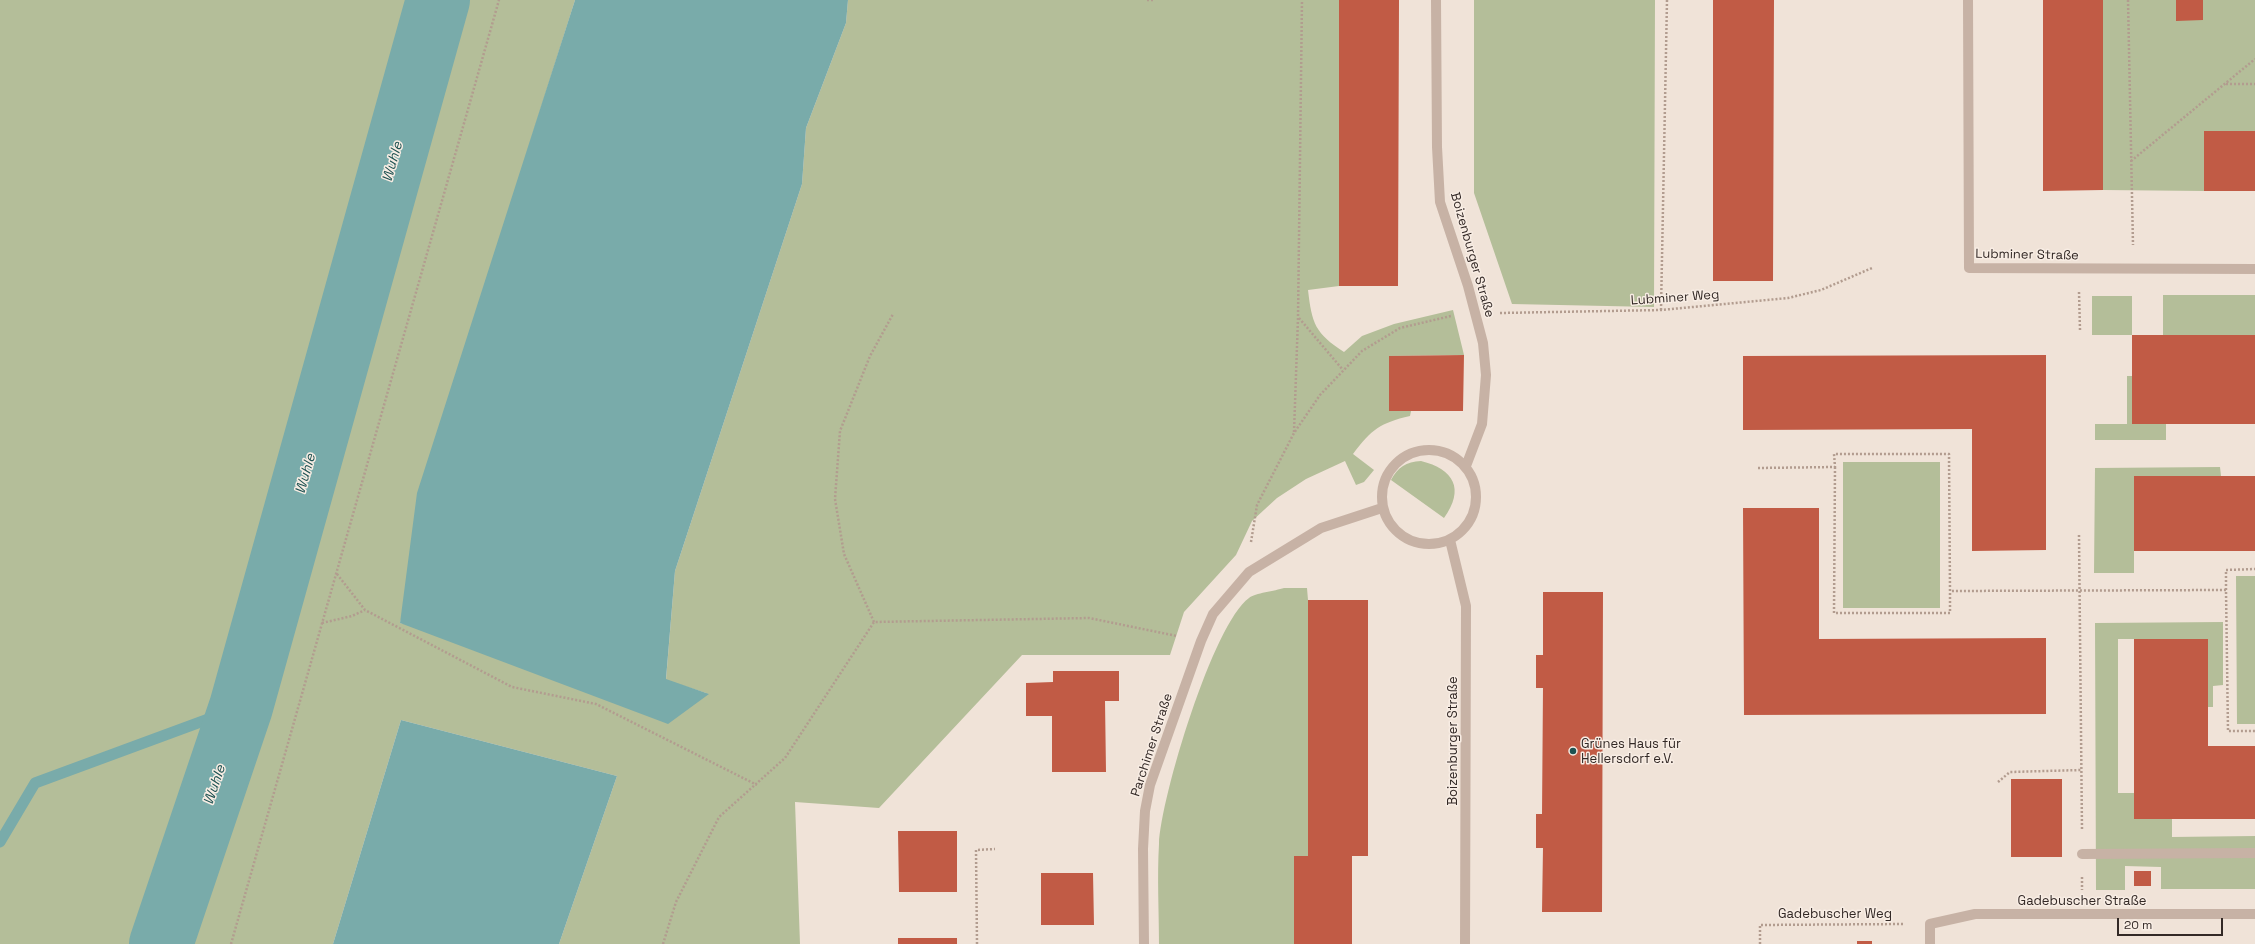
<!DOCTYPE html>
<html>
<head>
<meta charset="utf-8">
<style>
	body { margin:0 }
	#map { position:relative; width:2255px; height:944px; overflow:hidden; background:#f0e3d8; font-family:"Space Grotesk",sans-serif }
	canvas { display:block }
	.scale { position:absolute; left:2117px; top:918px; width:106px; height:18px; box-sizing:border-box; border:2px solid #332926; border-top:0; padding-left:5px; font-size:12px; line-height:14px; white-space:nowrap; color:#332926; -webkit-text-stroke:3px #f8ede4; paint-order:stroke }
</style>
</head>
<body>
<div id="map">
<canvas width="2255" height="944"></canvas>
<div class="scale">20 m</div>
</div>
<script>
const context = document.querySelector('canvas').getContext('2d');
context.lineJoin = 'round';
function fillPath(path, color) { context.fillStyle = color; context.fill(path, 'evenodd'); }
function stroke(path, color, width, dash) { context.strokeStyle = color; context.lineWidth = width; context.lineCap = dash ? 'butt' : 'round'; context.setLineDash(dash || []); context.stroke(path); }
function label(font, color, halo, rows, align = 'center') {
  context.font = font + ' "Space Grotesk",sans-serif'; context.lineWidth = 3; context.setLineDash([]); context.textBaseline = 'middle'; context.strokeStyle = halo; context.fillStyle = color; for (const [text, x, y, turn = 0] of rows) {
    context.save(); context.translate(x, y); context.rotate((+turn || 0) * Math.PI / 180); context.textAlign = isNaN(turn) ? turn : align; if (halo) context.strokeText(text, 0, 0); context.fillText(text, 0, 0); context.restore();
  }
}
fillPath(new Path2D(`
	M0,0H575L528,149L400,623L709,694L666,680L675,571L802,184L806,128L846,23L848,0H1339V286L1308,290C1312,324 1315,333 1344,352L1362,336L1394,324L1453,310L1464,355L1390,356L1389,411H1411L1410,416C1380,423 1372,429 1353,454L1374,470L1364,482L1356,485L1345,461L1306,479L1277,498L1252,521L1236,555L1184,612L1170,655H1022L879,808L795,802L800,944H559L617,776L401,720L333,944H0Z
	M1474,0H1655L1654,307L1512,304L1474,193Z
	M2103,0H2255V131H2204V191L2103,190Z
	M2163,295H2255V335H2163Z
	M2092,296H2132V335H2092Z
	M2127,376H2132L2166,424V440H2095V424H2127Z
	M1421,461C1454,469 1465,489 1444,518L1391,480C1398,467 1406,462 1421,461Z
	M1843,462H1940V608H1843Z
	M2220,467L2221,476H2134V573H2094L2095,468Z
	M2236,576H2255V724H2237Z
	M1284,588H1307L1308,600V856H1294V944H1159C1159,911 1157,877 1159,844C1161,797 1213,624 1249,598C1255,593 1275,591 1284,588Z
	M2223,622V685L2213,686V707H2208V639H2118V793H2134V819H2172V837L2255,836V889H2161V867L2125,866V890H2096L2095,623Z`), '#b4be99');
fillPath(new Path2D(`
	M575,0H848L846,23L806,128L802,184L675,571L666,679L709,694L668,724L400,623L417,493Z
	M401,720L617,776L559,944H333Z`), '#79abaa');
stroke(new Path2D(`
	M0,842L35,783L241,707`), '#79abaa', 11);
stroke(new Path2D(`
	M161,944L241,707L438,0`), '#79abaa', 64);
fillPath(new Path2D(`
	M1339,0H1399L1398,286H1339Z
	M1713,0H1774L1773,281H1713Z
	M2043,0H2103V190L2043,191Z
	M2176,0H2203V20L2176,21Z
	M2204,131H2255V191H2204Z
	M2132,335H2255V424H2132Z
	M1464,355L1463,411H1389V356Z
	M2046,355V550L1972,551V429L1743,430V356Z
	M2134,476H2255V551H2134Z
	M1743,508H1819V639L2046,638V714L1744,715Z
	M1543,592H1603L1602,912H1542L1543,848H1536V814H1542L1543,688H1536V655H1543Z
	M1308,600H1368V856H1352V944H1294V856H1308Z
	M2134,639H2208V746H2255V819H2134Z
	M1053,671H1119V701H1105L1106,772H1052V716H1026V683L1053,682Z
	M2011,779H2062V857H2011Z
	M898,831H957V892H899Z
	M2134,871H2151V886H2134Z
	M1041,873H1093L1094,925H1041Z
	M898,938H957V944H898Z
	M1857,941H1872V944H1857Z`), '#c15b45');
stroke(new Path2D(`
	M1147,0H1154
	M2128,0L2133,245
	M2226,84H2255
	M2131,161L2255,59
	M2079,292L2080,330
	M1661,310L1667,0
	M1500,313L1661,310L1788,298L1821,290L1872,268
	M1299,318L1343,370
	M1294,432L1298,318L1302,0
	M1835,467L1834,613H1950V591
	M1758,468L1835,467L1834,454H1949L1950,591L2226,590L2228,731H2255
	M2079,535L2082,830
	M1251,542L1257,505L1294,433L1320,395L1362,351L1400,328L1451,316
	M337,574L365,610L512,687L596,704L757,785
	M2226,590V570L2255,569
	M874,622L844,554L835,499L840,431L870,356L893,314
	M322,623L352,616L365,610
	M1998,782L2010,772L2081,770
	M2082,877V890
	M231,944L499,0
	M663,944L676,902L719,817L785,758L874,622L1089,618L1177,636
	M977,944L976,850L995,849
	M1760,944V925L1905,924`), '#b29c8f', 2.5, [2, 2]);
stroke(new Path2D(`
	M1436,0L1437,147L1440,202L1468,286L1483,343L1486,375L1482,424L1466,466
	M1968,0L1969,268L2255,269
	M1382 497a47 47 0 1 1 94 0a47 47 0 1 1-94 0Z
	M1450,540L1466,606L1465,944
	M2082,854L2255,853
	M1144,944L1143,849L1145,811L1150,785L1201,641L1213,614L1249,572L1321,528L1382,508
	M1930,944V924L1975,914H2255`), '#c7b2a5', 10);
for (const [x, y, r, color] of [
	[1573,751,4,"#1e5252"]
]) { const dot = new Path2D(); dot.arc(x, y, r, 0, 2 * Math.PI); context.fillStyle = color; context.fill(dot); stroke(dot, '#f8ede4', 1.5); }
label('13px', '#332926', '#f8ede4', [
	["Boizenburger Straße",1472,255,74],
	["Lubminer Straße",2027,255,1],
	["Lubminer Weg",1675,298,-4],
	["Boizenburger Straße",1453,741,-90],
	["Parchimer Straße",1152,745,-72],
	["Gadebuscher Straße",2082,901],
	["Gadebuscher Weg",1835,914]
]);
label('13px', '#332926', '#f8ede4', [
	["Grünes Haus für",1581,744],
	["Hellersdorf e.V.",1581,759]
], 'left');
label('italic 14px', '#1e5252', '#f8ede4', [
	["Wuhle",393,162,-74],
	["Wuhle",306,474,-74],
	["Wuhle",215,785,-71]
]);
</script>
</body>
</html>
